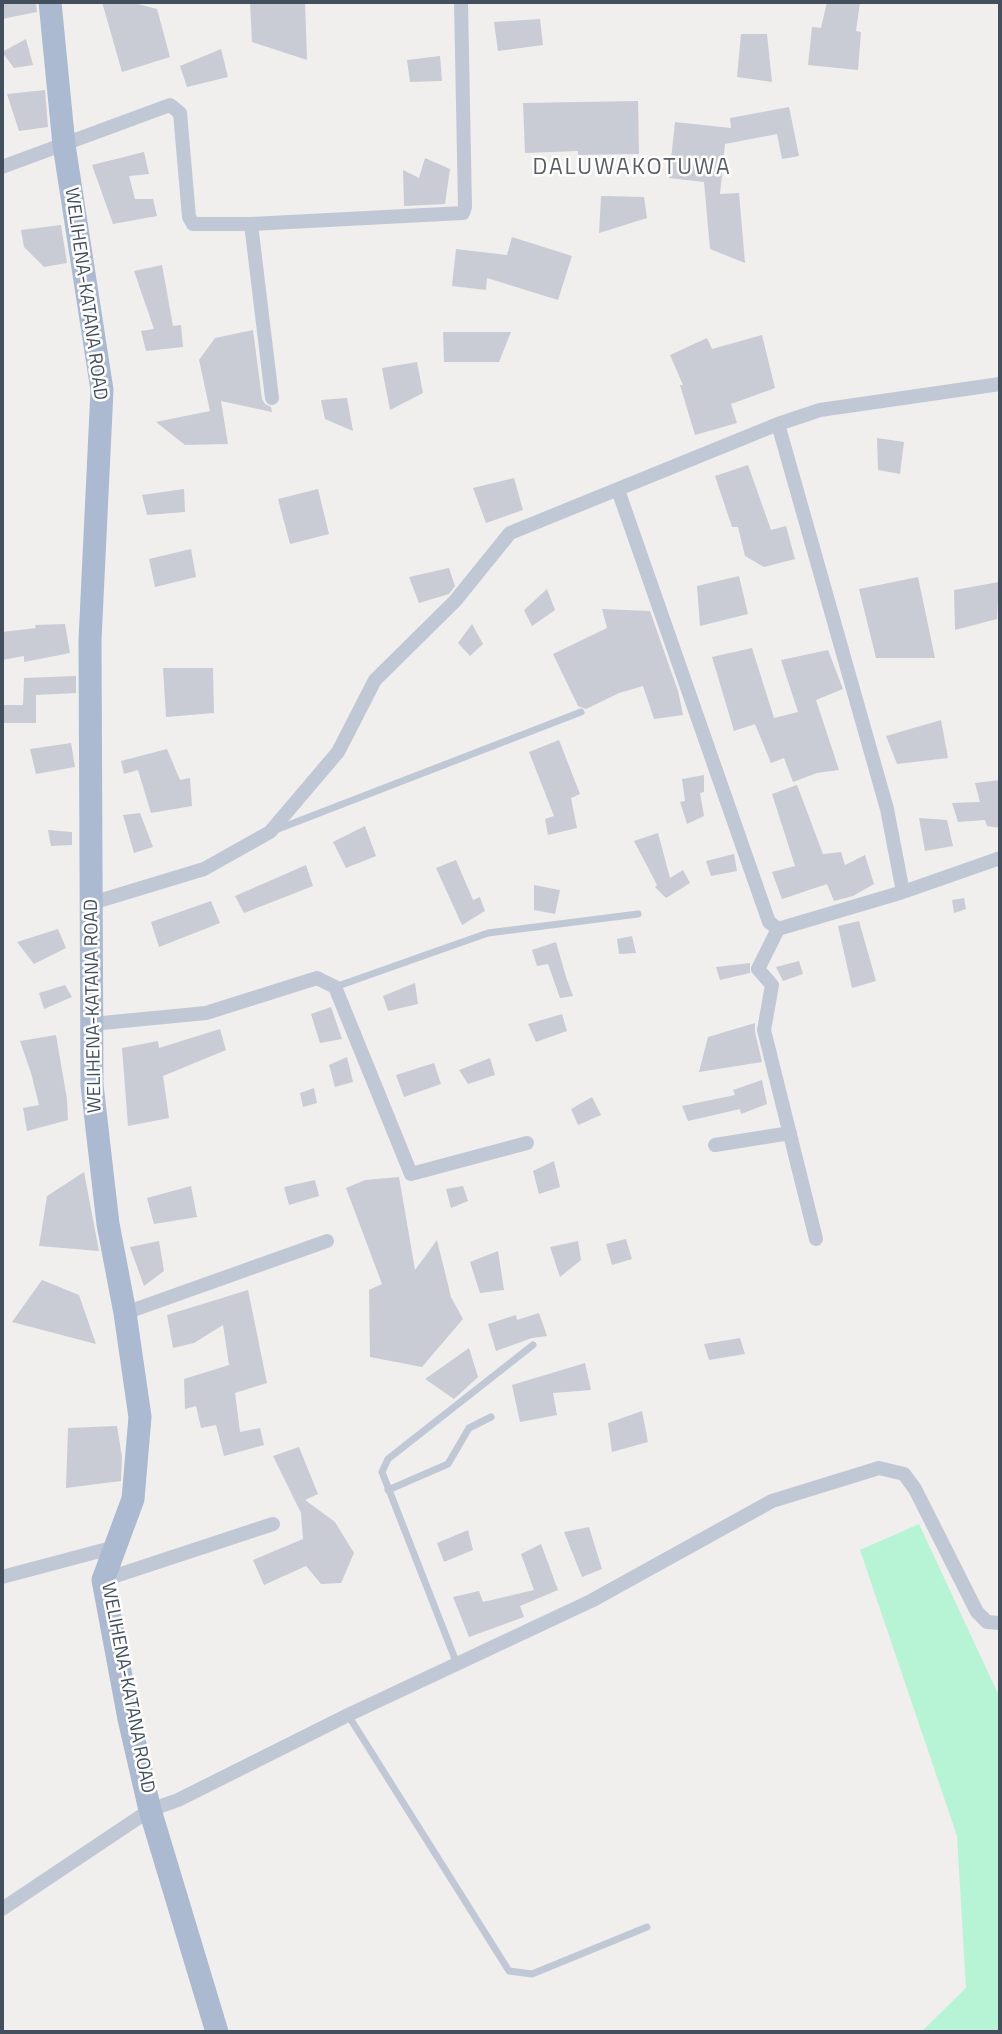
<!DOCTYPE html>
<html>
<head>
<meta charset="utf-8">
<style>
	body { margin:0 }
	#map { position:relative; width:1002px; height:2034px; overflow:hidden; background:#f1eeee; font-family:"Titillium Web",sans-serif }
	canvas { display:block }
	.frame { position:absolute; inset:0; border:4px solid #444f5d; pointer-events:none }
</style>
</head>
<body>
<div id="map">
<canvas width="1002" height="2034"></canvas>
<div class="frame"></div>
</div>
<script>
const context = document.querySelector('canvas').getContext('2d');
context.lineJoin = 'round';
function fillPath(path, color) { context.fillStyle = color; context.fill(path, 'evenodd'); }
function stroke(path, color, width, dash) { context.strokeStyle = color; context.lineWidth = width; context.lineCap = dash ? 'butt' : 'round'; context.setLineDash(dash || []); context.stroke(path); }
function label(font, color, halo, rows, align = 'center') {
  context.font = font + ' "Titillium Web",sans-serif'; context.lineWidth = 5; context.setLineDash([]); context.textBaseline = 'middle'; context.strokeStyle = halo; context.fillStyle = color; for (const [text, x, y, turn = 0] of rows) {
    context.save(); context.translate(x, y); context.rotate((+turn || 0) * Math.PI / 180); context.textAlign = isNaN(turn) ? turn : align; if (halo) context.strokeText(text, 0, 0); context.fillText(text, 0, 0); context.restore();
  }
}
fillPath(new Path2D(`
	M919,1524L1000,1698V2032H921L966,1988L957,1836L860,1550Z`), '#b7f3d5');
fillPath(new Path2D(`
	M2,2H36L37,12L2,19Z
	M102,2H130L157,9L170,57L122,72Z
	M250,2H305L307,60L252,42Z
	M827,2H860L856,31L861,32L858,70L808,65L812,27L821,28Z
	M540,19L543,45L498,51L494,22Z
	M741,34H767L772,82L737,77Z
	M26,39L33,65L14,68L2,52Z
	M221,49L228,77L187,87L180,66Z
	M440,56L442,81L410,82L407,60Z
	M45,90L48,127L19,131L7,94Z
	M638,101L639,154L578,155V151L525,153L523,103Z
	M789,107L799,156L782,159L777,134L725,144L720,194L739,193L745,263L710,249L704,182L669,178L675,122L731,128L730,118Z
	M144,152L149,174L129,176L135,199H153L157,216L113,224L92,165Z
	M425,158L450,169L445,204L404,206L403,170L419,178Z
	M601,196L644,197L647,218L599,233Z
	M61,225L67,263L44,267L24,247L21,230Z
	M512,237L572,256L558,300L487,278L486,290L452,286L456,249L507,255Z
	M162,265L173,326L181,325L183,347L146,351L141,331L154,329L134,271Z
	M253,330L262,399L265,404L271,407L272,412L221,401L228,444L185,445L156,422L210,411L199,360L215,338Z
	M443,332H511L499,362H444Z
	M762,335L775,388L731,404L737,423L695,435L680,385H683L670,355L707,338L712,349Z
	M417,362L423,393L390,410L382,368Z
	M347,398L353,431L325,419L321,400Z
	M877,438L904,442L900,474L878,470Z
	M748,465L771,530L786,526L795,559L764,567L745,556L738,527H732L715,476Z
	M514,478L523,510L486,523L473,488Z
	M184,489L185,512L147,515L142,495Z
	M318,489L329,534L290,544L278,499Z
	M191,549L196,577L155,587L149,559Z
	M449,568L455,586L449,594L419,603L409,577Z
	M739,576L748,614L700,626L697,586Z
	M918,577L935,658H876L859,589Z
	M999,582L997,619L955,630L954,590Z
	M547,589L555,610L532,626L524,610Z
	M602,609L650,611L678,691L683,715L654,719L643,686L619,693L586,709L578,706L553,654L607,628Z
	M65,624L70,653L24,662V656L2,660V632L36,628L35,625Z
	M472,624L483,644L470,656L458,643Z
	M752,648L774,718L798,712L781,660L828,650L843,689L816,700L839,770L817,773L793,782L784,758L771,763L755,724L734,731L712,657Z
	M163,668H213L214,713L166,717Z
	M76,676V693L36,695V723H4L2,705H23L24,678Z
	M941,720L948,758L897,764L886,736Z
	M559,740L580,794L571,798L577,828L548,835L545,819L554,816L529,752Z
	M71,743L75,767L36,774L30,749Z
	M167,749L180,780L190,778L192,806L151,813L138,770L124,774L121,761Z
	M704,775V792L700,793L704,816L687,824L680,802L685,801L682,779Z
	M1000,780V828L987,826L985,820L958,822L952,803L980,802L975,783Z
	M797,785L823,854L841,852L845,865L865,855L874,884L853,896L834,901L827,884L782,899L772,872L795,866L772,794Z
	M140,813L153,847L134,853L123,815Z
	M919,818L947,820L953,846L925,851Z
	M365,826L376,856L346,868L333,842Z
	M48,830L72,832V845L51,846Z
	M658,833L670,878L683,870L690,883L666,898L655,887L657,885L634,841Z
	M734,854L737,871L711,876L706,861Z
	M456,860L473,900L480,897L485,911L462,925L436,868Z
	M306,865L313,886L244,913L235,896Z
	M534,885L560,890L555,914L534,910Z
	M964,898L966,909L954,913L952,900Z
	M211,901L220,923L159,947L151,922Z
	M859,921L876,981L852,988L838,926Z
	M58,929L66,948L34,964L17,942Z
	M632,936L636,953L619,954L617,939Z
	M556,942L566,977L573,996L560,998L548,964L537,966L532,950Z
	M799,961L803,974L783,981L776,967Z
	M750,963V973L720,980L716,967Z
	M415,983L418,1004L388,1011L383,996Z
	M65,985L72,997L44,1009L39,993Z
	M331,1007L342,1039L320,1043L311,1014Z
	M562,1014L567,1031L536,1042L528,1024Z
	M755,1023V1032L762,1062L699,1072L708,1037Z
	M220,1029L226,1050L163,1076L169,1118L128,1126L122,1048L158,1041L159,1048Z
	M56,1035L67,1099L68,1120L27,1131L23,1108L39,1105L31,1073L20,1041Z
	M347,1057L353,1082L335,1087L329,1065Z
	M490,1058L495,1075L468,1084L459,1070Z
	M434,1063L441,1084L404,1097L396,1075Z
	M762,1080L767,1104L741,1114L740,1109L688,1121L682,1106L735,1095L733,1090Z
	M314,1088L317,1103L303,1107L300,1093Z
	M592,1097L601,1115L578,1125L571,1109Z
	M554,1161L560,1187L539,1194L533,1171Z
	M84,1172L99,1251L39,1246L47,1196Z
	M399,1177L415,1270L437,1240L451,1297L463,1319L422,1367L370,1357L369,1290L382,1284L346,1188L365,1180Z
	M315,1180L319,1196L289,1205L284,1187Z
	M191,1186L197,1217L154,1224L147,1198Z
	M463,1186L468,1201L451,1208L446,1189Z
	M626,1239L632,1259L612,1265L606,1244Z
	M159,1241L164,1271L144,1286L130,1247Z
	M578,1241L581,1260L560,1277L550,1247Z
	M498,1251L504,1290L480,1293L470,1262Z
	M42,1280L79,1295L96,1344L12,1322Z
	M248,1290L267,1383L235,1393L240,1432L260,1428L264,1445L224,1456L216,1425L201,1428L196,1406L185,1409L184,1379L229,1365L223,1325L194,1343L173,1348L167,1315Z
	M539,1313L547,1336L532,1338L496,1351L488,1324L516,1315L517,1320Z
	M740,1338L745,1354L709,1360L704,1344Z
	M469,1348L478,1377L454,1399L425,1379Z
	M585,1363L591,1390L553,1393L557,1415L520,1422L512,1385Z
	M642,1411L648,1442L612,1452L608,1423Z
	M117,1426L122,1457L121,1481L66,1488L68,1428Z
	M299,1447L318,1494L305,1500L335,1522L354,1553L341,1583L321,1584L306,1566L264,1585L253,1560L303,1539L301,1513L273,1456Z
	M589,1527L602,1569L582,1577L564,1532Z
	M468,1530L473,1550L444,1562L437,1543Z
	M541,1544L558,1590L520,1606L524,1617L469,1637L453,1597L479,1591L483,1602L534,1590L521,1554Z`), '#c9ccd4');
stroke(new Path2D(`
	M278,829L581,712
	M335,987L488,933L638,914
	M388,1490L448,1464L469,1428L491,1417
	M457,1664L382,1472L388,1459L533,1345
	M348,1715L509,1971L532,1974L647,1927`), '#c0c8d5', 7);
stroke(new Path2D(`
	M2,167L170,105L180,113L189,217L193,224H251L463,213L465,207L461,2
	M251,224L272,398
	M778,424L887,809L903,892
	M618,490L769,922L778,929L903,892L1000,858
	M92,903L204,869L270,832L338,752L375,680L455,601L510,533L778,424L820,410L1000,384
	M778,929L758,969L772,985L764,1030L816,1239
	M92,1024L206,1013L317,978L335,987L411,1174L527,1143
	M715,1145L790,1133
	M125,1313L327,1241
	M2,1577L115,1547
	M103,1580L273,1524
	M2,1909L150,1810L178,1800L348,1715L591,1601L772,1501L879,1468L904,1474L915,1489L977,1612L987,1622L1000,1623`), '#c0c8d5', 14);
stroke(new Path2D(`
	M50,2L64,145L102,390L90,640L92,1085L108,1224L125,1313L140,1417L133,1499L103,1580L129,1719L150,1810L217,2032`), '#abbad0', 23);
label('19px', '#444f5d', '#fff', [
	["WELIHENA-KATANA ROAD",85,294,82],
	["WELIHENA-KATANA ROAD",94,1006,-91],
	["WELIHENA-KATANA ROAD",127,1688,79]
]);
context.letterSpacing = '2px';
label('23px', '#5a5d64', '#fff', [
	["DALUWAKOTUWA",632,168]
]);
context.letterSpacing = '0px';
</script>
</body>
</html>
